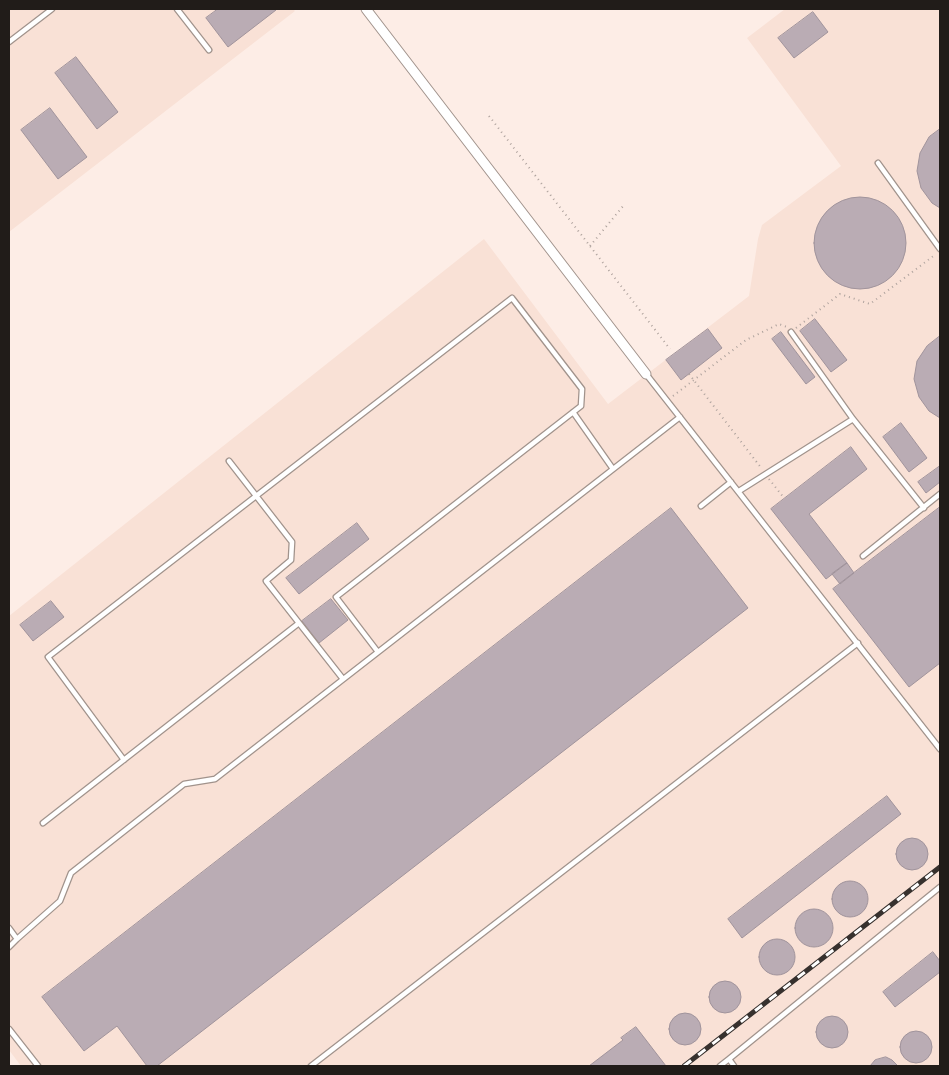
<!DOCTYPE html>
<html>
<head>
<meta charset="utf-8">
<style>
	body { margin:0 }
	#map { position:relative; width:949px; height:1075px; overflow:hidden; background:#fdede6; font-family:"DM Sans",sans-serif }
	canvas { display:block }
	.frame { position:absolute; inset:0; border:10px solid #211c19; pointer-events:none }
</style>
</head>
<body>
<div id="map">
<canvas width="949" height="1075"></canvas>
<div class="frame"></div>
</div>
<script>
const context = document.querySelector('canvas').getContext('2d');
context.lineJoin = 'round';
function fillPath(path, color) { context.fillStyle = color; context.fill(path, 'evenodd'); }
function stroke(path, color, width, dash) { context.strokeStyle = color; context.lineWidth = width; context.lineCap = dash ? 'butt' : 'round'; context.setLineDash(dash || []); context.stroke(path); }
fillPath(new Path2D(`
	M9,9H293L295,11L9,232Z
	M785,9H940V1066H21L9,1050V616L484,239L608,404L749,296L758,239L762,225L841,166L747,38Z`), '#f9e1d6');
const building = new Path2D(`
	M218,9H276V10L228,47L206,18Z
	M813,12L828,32L794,58L778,38Z
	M76,57L118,112L97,129L55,73Z
	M50,108L87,157L58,179L21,130Z
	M940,129V208L932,203L921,188L917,171L920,153L929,137Z
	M814 243a46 46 0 1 1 92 0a46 46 0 1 1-92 0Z
	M815,319L847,360L831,372L800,331Z
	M708,329L722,348L681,380L666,360Z
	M781,332L815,377L806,384L772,339Z
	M940,336V418L929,411L919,397L914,379L917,361L927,346Z
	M901,423L927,458L909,472L883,437Z
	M851,447L867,469L809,514L847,563L826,579L771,509Z
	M940,466V482L926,493L918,482Z
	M940,507V663L909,687L833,589Z
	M671,508L748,608L157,1066H147L117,1026L84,1051L42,997Z
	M357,523L369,539L299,594L286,578Z
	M847,563L854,573L840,584L832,574Z
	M331,599L348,620L319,643L302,621Z
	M51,601L64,617L33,641L20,625Z
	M887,796L901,814L742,938L728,919Z
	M896 854a16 16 0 1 1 32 0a16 16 0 1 1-32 0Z
	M832 899a18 18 0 1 1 36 0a18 18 0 1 1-36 0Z
	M795 928a19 19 0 1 1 38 0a19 19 0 1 1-38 0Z
	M759 957a18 18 0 1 1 36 0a18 18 0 1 1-36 0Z
	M933,952L940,961V972L895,1007L883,992Z
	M709 997a16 16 0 1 1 32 0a16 16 0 1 1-32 0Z
	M669 1029a16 16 0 1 1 32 0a16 16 0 1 1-32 0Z
	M816 1032a16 16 0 1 1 32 0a16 16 0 1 1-32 0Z
	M636,1027L666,1066H589L623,1040L621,1038Z
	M900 1047a16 16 0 1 1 32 0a16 16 0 1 1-32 0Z
	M886,1057L892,1060L898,1066H870L875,1060Z`);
fillPath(building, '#baacb4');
stroke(building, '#a1949c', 1);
const service = new Path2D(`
	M177,9L209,50
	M9,42L52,9
	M878,163L940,249
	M791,332L853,419L924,508
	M646,374L940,749
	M573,412L613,469
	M229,461L292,542L291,560L266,581L343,679
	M739,491L853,419
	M701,506L731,482
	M863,556L940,494
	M124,760L48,657L512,298L582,389L581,406L336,597L378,652
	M43,823L299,623
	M9,928L17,939L9,947
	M17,939L60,901L71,873L184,784L215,779L680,417
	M9,1029L38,1066
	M729,1059L940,887
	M311,1066L858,643
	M720,1066L729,1059L734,1066`);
const minor = new Path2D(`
	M366,9L646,374`);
stroke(service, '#a1938c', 7);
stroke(minor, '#a1938c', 11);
stroke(new Path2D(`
	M489,116L670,349
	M590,246L624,205
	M796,328L840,294L870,304L936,254
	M689,374L762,469
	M673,396L746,340L779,324L787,327
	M769,479L784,498`), '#aea29d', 2, [1, 4]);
stroke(service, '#fff', 4.5);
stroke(minor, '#fff', 9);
const rail = new Path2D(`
	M684,1066L940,867`);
stroke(rail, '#37312e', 5);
stroke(rail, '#fff', 3, [9]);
</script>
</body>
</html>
